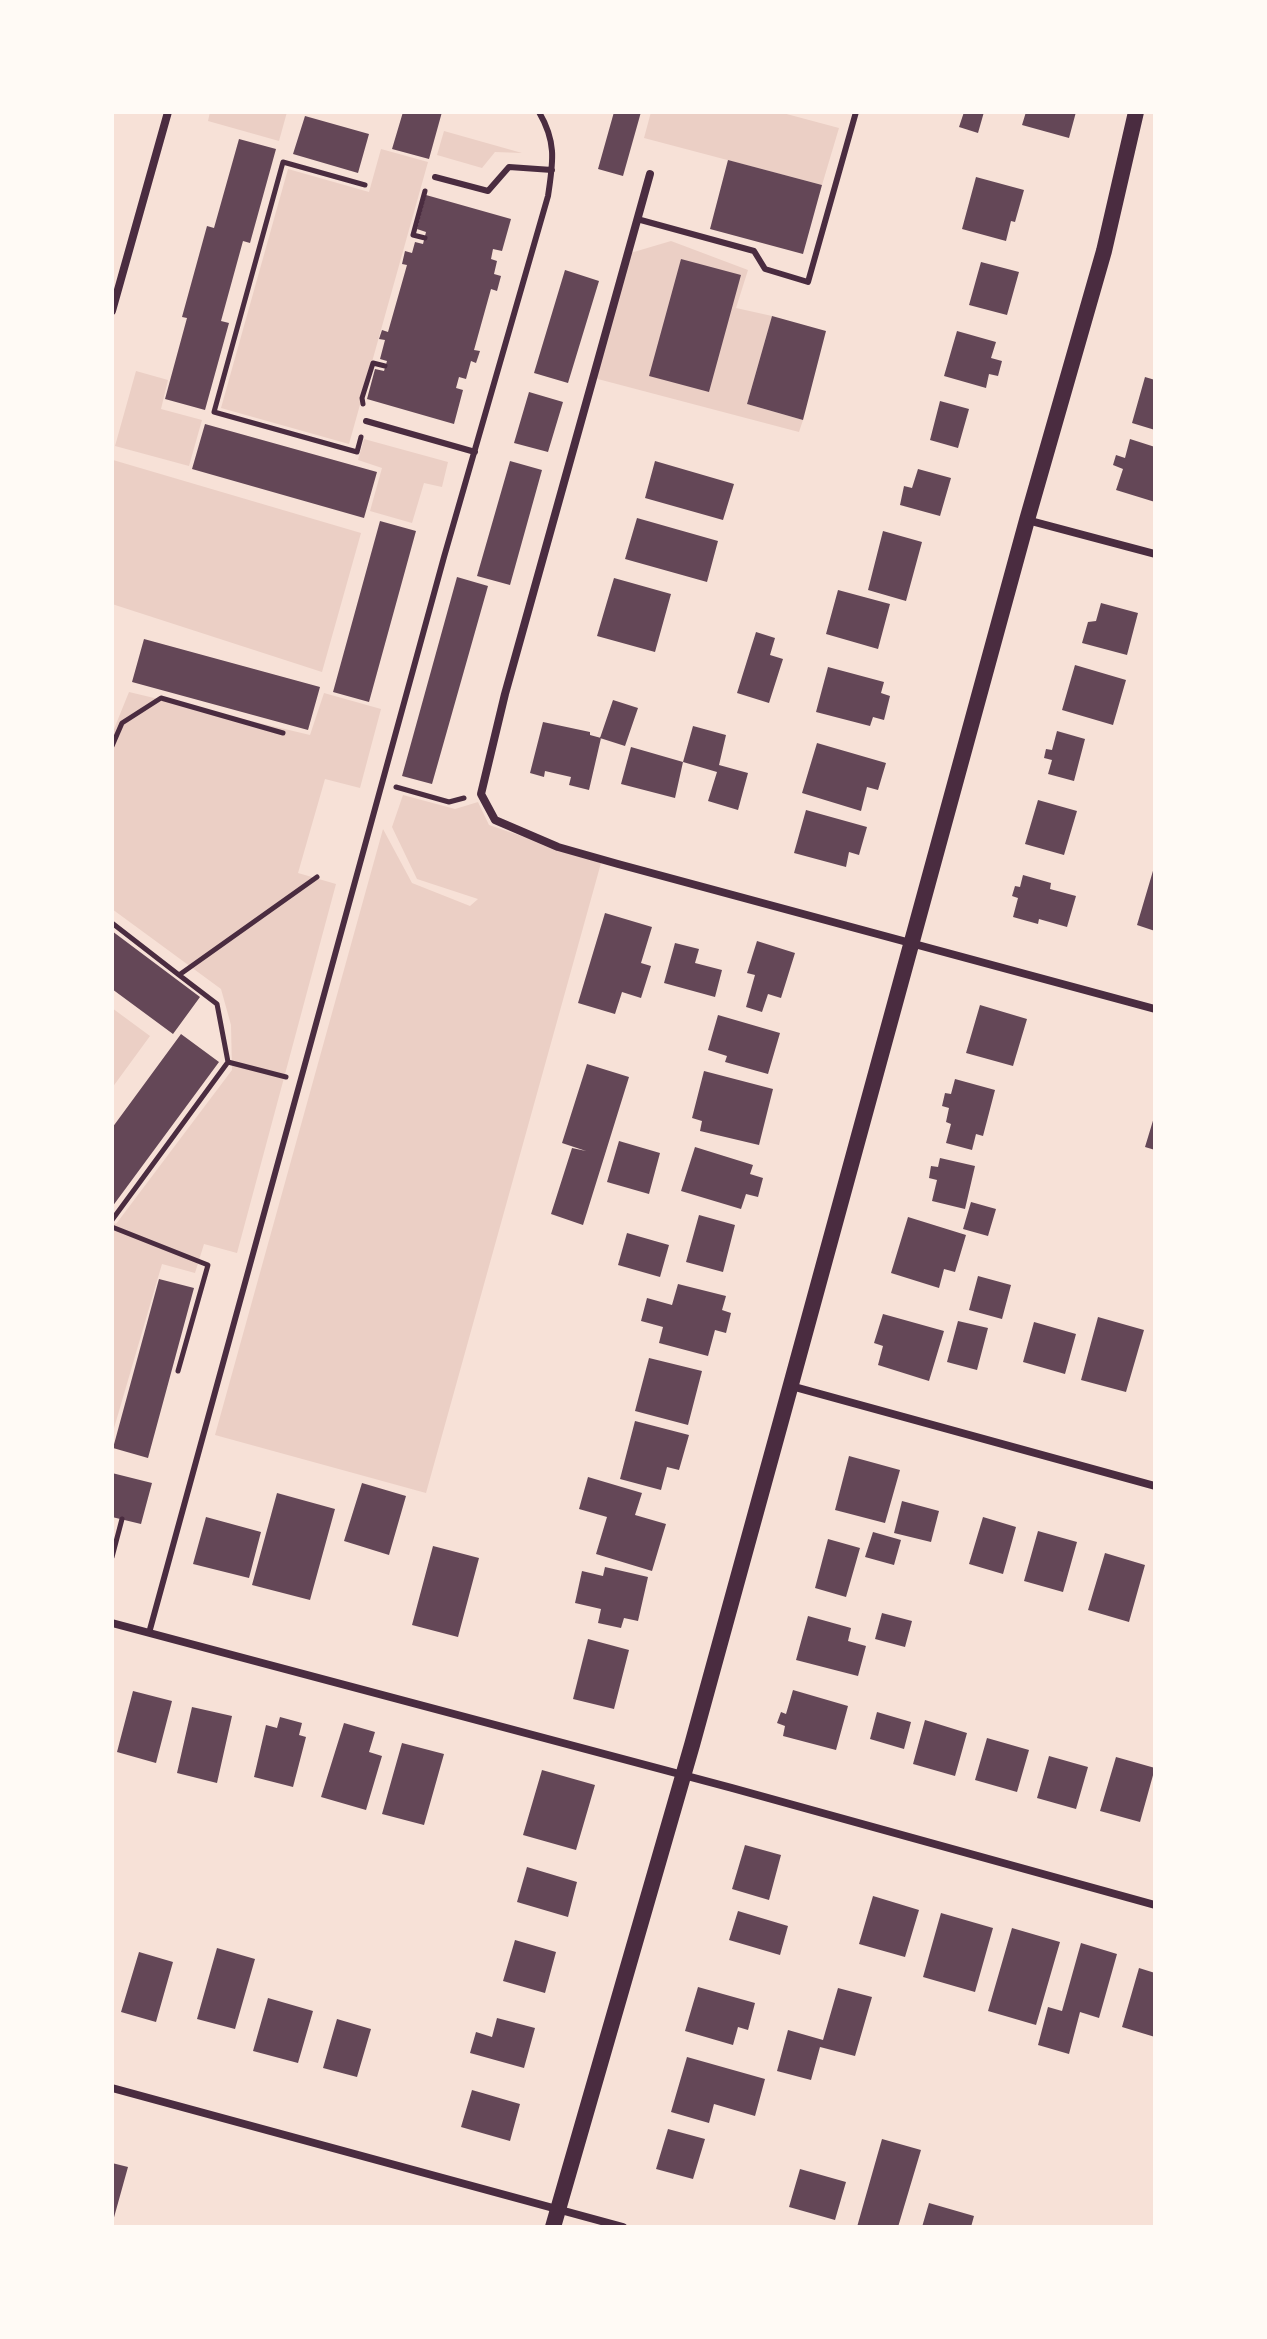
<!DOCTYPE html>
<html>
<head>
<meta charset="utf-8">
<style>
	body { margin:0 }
	#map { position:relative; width:1267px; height:2339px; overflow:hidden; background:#f7e1d7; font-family:Signika,sans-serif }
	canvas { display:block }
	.frame { position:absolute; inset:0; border:114px solid #fffaf5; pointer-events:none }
</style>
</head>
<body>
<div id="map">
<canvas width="1267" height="2339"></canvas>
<div class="frame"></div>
</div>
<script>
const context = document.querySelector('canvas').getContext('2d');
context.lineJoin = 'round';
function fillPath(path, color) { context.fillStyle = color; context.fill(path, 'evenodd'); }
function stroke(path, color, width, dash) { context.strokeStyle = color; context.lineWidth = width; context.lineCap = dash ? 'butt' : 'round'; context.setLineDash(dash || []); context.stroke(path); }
fillPath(new Path2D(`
	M210,112H287L279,141L208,121Z
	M651,112H779L839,128L822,185L644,138Z
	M444,131L522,153L495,152L482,168L437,155Z
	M381,149L428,162L349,444L221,408L288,169L369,192Z
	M671,241L748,270L736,308L772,316L747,404L803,420L799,432L594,378L627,254Z
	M136,371L168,380L161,409L202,420L189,466L115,446Z
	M364,439L448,462L442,487L424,483L412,523L370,511L382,468L358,460Z
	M113,460L361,533L322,672L112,604Z
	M129,692L310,735L324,693L381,709L360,788L325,779L298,873L336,884L237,1253L204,1244L195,1273L162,1264L112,1435V1222L116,1224L232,1070L231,1025L221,989L112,909V734Z
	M403,795L455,809L478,802L489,825L601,863L426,1493L215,1435L383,829L412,883L470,906L478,899L417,879L392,827Z
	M112,1008L150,1036L112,1088Z`), '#ebcfc5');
fillPath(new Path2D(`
	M403,112H442L429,159L392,149Z
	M614,112H641L623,176L598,169Z
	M964,112H984L978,133L959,127Z
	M1026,112H1076L1069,138L1022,125Z
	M305,116L369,134L358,173L293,154Z
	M239,139L276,149L250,243L243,241L221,321L229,323L205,410L165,399L187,318L182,317L207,226L214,228Z
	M728,160L822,185L803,254L710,229Z
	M976,177L1024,190L1015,222L1011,221L1006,241L962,229Z
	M426,195L511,219L502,251L493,249L491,259L497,261L494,274L501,276L497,291L491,289L474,350L480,351L476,363L471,361L466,379L459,377L456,388L463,390L454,424L367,399L375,369L384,371L387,361L380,359L385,340L379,339L382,330L388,332L407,265L402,264L405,251L412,253L415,242L423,244L426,232L417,229Z
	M681,259L741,275L709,392L649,376Z
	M981,262L1019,272L1007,315L969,305Z
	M565,270L599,281L568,383L534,373Z
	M772,316L826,331L803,420L747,404Z
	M957,331L996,342L991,358L1002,361L998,376L989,374L986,388L944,376Z
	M1145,377L1155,380V430L1132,423Z
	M529,392L563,402L548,452L514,443Z
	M940,401L969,409L958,448L930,440Z
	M205,424L377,472L364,518L192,469Z
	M1130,439L1155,447V502L1116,490L1123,469L1113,465L1116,455L1125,458Z
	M510,461L542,470L510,585L477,576Z
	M655,461L734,484L723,520L645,498Z
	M918,469L951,478L940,516L900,505L904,486L912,488Z
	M637,518L718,541L707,582L625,559Z
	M380,521L416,531L369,702L333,692Z
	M883,531L922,542L906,601L868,590Z
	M457,577L488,586L432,784L402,776Z
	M614,578L671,594L655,652L597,636Z
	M838,590L890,604L878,649L826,634Z
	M1101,603L1138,613L1127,655L1082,643L1088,622L1096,621Z
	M756,632L775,638L770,655L783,659L769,703L737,693Z
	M144,639L320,687L308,730L132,682Z
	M1075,665L1126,680L1113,725L1062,710Z
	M828,667L884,682L881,693L890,696L884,720L873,717L870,726L816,712Z
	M613,700L638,708L625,746L600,738Z
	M543,722L590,732V735L601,738L589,790L569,785L571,777L545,771L544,777L530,773Z
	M693,726L726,735L719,765L748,773L738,810L708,801L717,772L683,762Z
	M1057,731L1085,739L1074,781L1048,774L1052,760L1044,758L1046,749L1052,750Z
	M817,743L886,763L878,790L867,787L861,811L802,793Z
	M631,747L683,762L675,798L621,784Z
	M1038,800L1077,811L1064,855L1025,844Z
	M806,810L867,827L859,855L849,852L846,867L794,853Z
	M1155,864V931L1137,925Z
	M1023,875L1051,883L1050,889L1076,896L1067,927L1039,919L1038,924L1013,917L1018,898L1012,896L1015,886L1020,887Z
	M605,913L652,927L641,963L651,966L641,998L622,992L615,1014L578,1003Z
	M112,931L200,997L173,1034L112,989Z
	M757,941L795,953L781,998L768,994L762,1012L746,1007L755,975L747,973Z
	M675,943L699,949L695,963L722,970L715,997L664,983Z
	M980,1005L1027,1019L1013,1066L966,1053Z
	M718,1015L780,1033L768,1074L725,1062L727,1056L708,1050Z
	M181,1034L219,1062L112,1207V1128Z
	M587,1064L629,1077L583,1225L551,1214L572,1148L586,1151L562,1143Z
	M704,1071L773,1089L759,1145L700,1131L702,1121L692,1118Z
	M955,1079L995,1090L983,1136L976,1134L972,1150L946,1143L951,1124L946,1122L949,1108L942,1106L945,1093L951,1094Z
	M1155,1114V1150L1145,1147Z
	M619,1141L660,1153L649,1194L607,1182Z
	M695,1147L753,1165L750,1174L763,1178L758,1197L746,1194L741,1209L681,1191Z
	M940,1158L975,1166L965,1209L932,1201L937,1180L929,1178L931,1166L938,1167Z
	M971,1202L996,1209L988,1236L963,1229Z
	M699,1215L735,1225L723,1272L686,1262Z
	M908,1217L966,1235L955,1272L944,1269L939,1288L891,1273Z
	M627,1233L669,1245L660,1277L618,1265Z
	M978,1276L1011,1285L1002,1319L969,1310Z
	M159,1279L194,1288L148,1458L113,1448Z
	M678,1284L726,1296L722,1310L731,1313L726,1333L715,1330L708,1356L659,1343L663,1327L641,1321L647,1298L672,1305Z
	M883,1314L944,1331L929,1381L878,1365L883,1346L874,1343Z
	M1098,1317L1144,1330L1126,1392L1081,1380Z
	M958,1321L988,1328L977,1370L947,1362Z
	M1034,1322L1076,1334L1065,1374L1023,1362Z
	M649,1358L702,1371L688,1425L635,1411Z
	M635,1421L689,1435L679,1470L667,1467L661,1490L620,1479Z
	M849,1456L900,1470L885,1523L835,1510Z
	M112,1473L152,1483L141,1524L112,1517Z
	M588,1477L642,1493L635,1515L666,1524L652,1571L596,1554L607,1517L579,1509Z
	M362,1483L406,1496L389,1555L344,1541Z
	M277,1493L335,1509L310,1600L252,1585Z
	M902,1501L939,1511L931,1542L894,1533Z
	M206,1517L261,1532L249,1578L193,1564Z
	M983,1517L1016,1527L1003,1574L969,1564Z
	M1038,1531L1077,1542L1063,1592L1024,1581Z
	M873,1532L901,1540L894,1565L865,1557Z
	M828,1539L860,1548L846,1597L815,1588Z
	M433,1546L479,1558L458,1637L412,1625Z
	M1105,1553L1145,1565L1129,1622L1088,1610Z
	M605,1567L648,1577L638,1621L624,1618L621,1628L598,1623L601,1609L575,1603L582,1571L603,1576Z
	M882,1613L912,1621L905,1647L875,1639Z
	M808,1616L851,1628L848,1641L866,1646L858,1676L796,1660Z
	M588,1639L629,1650L614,1709L573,1699Z
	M793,1690L848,1706L836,1750L783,1736L785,1726L777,1723L781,1712L786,1714Z
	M133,1691L172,1701L156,1763L117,1752Z
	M192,1707L232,1716L217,1783L177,1773Z
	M877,1712L911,1722L904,1749L870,1739Z
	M280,1717L302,1723L299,1735L306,1737L293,1787L254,1777L266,1725L277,1728Z
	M925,1720L967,1733L955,1776L913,1764Z
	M344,1723L375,1732L369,1752L382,1756L366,1810L321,1797Z
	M987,1738L1029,1750L1017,1792L975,1780Z
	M402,1743L444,1754L424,1825L382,1814Z
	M1049,1756L1088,1767L1076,1809L1037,1798Z
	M1116,1757L1155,1768L1140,1822L1100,1811Z
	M542,1770L595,1785L576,1850L523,1835Z
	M745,1845L781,1855L769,1900L732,1889Z
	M527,1867L577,1882L568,1917L517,1902Z
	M873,1896L919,1910L905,1957L859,1944Z
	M738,1911L788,1926L780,1955L729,1940Z
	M941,1913L993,1928L975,1992L923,1977Z
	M1012,1928L1060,1942L1036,2025L988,2011Z
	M515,1940L556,1952L545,1993L503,1981Z
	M1081,1943L1117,1954L1099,2018L1080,2012L1069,2054L1038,2045L1048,2007L1062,2011Z
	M217,1948L255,1959L235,2029L197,2019Z
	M139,1952L173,1962L156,2022L121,2012Z
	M1139,1968L1155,1973V2037L1122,2027Z
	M698,1987L755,2003L748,2030L738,2027L733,2045L685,2031Z
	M838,1988L872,1997L855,2056L820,2047L811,2080L777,2071L788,2030L823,2040Z
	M268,1998L313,2011L298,2063L253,2051Z
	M497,2018L535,2028L524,2068L470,2053L476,2032L492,2037Z
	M337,2019L371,2029L357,2077L323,2068Z
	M687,2057L765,2079L755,2116L714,2104L709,2123L671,2112Z
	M472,2090L520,2104L510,2141L461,2127Z
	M668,2129L705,2139L693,2179L656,2169Z
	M882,2139L921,2150L898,2227H857Z
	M112,2163L128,2167L113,2221H112Z
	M800,2169L846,2182L835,2220L789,2207Z
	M929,2203L974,2216L971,2227H922Z`), '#644757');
stroke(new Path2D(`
	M425,191L413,235L425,238
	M363,404L362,398L373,363L385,366
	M361,437L357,452L214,412L283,162L365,185
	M112,746L122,723L161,698L283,733
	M396,787L449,802L464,798
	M112,923L179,975
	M228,1062L286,1077
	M112,1220L228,1062L217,1004L179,975L317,877
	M112,1227L208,1265L178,1371
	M112,1557L122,1519`), '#4a2c40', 5);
stroke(new Path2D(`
	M435,177L488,191L509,167L552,170
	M637,219L754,251L765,269L808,282L856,112
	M366,421L475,452
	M149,1633L444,557L548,196C553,162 557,143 539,112`), '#4a2c40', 6);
stroke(new Path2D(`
	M650,174L505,694L481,794L495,820L558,847L618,864L1155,1009
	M112,311L168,112
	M1027,520L1155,554
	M791,1386L1155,1486
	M112,1623L732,1788L1155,1905
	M112,2088L623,2227`), '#4a2c40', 8);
stroke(new Path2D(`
	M553,2227L692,1745L781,1421L1027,520L1104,251L1136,112`), '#4a2c40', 16);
</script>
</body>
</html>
